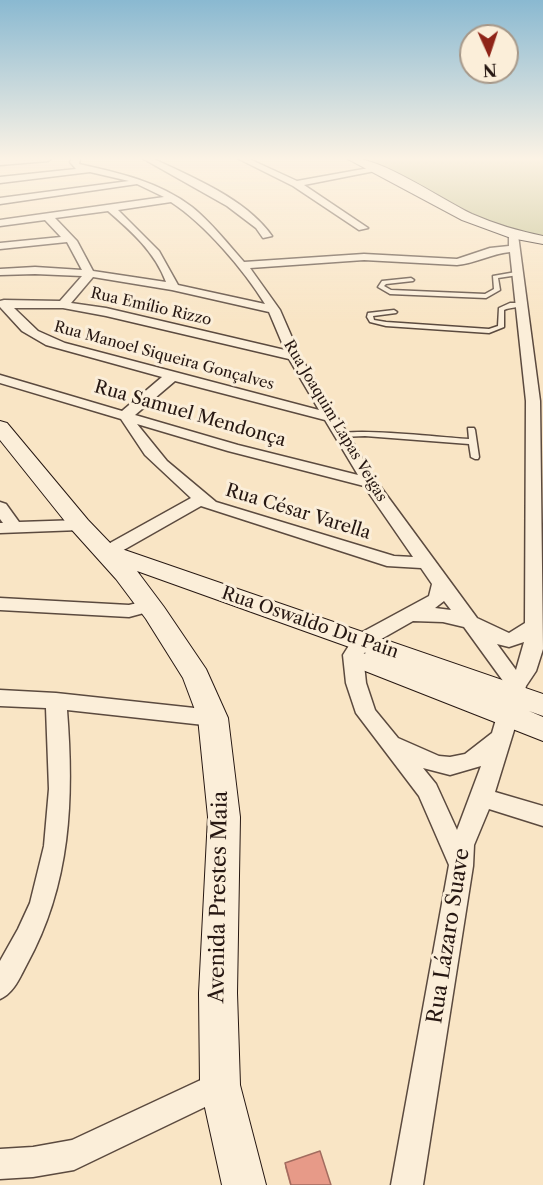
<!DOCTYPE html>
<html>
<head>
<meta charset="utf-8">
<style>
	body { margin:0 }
	#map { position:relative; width:543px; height:1185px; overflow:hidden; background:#f9e5c5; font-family:"Libre Caslon Text",serif }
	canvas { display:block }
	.north { position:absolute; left:459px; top:24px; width:60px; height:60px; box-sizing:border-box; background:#fbeed9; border:2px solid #a69889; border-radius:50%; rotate:177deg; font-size:16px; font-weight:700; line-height:24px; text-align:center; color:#261712 }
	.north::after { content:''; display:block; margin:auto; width:21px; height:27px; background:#8f2418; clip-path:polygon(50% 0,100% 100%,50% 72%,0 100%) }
</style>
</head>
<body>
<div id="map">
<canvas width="543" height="1185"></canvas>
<div class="north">N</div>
</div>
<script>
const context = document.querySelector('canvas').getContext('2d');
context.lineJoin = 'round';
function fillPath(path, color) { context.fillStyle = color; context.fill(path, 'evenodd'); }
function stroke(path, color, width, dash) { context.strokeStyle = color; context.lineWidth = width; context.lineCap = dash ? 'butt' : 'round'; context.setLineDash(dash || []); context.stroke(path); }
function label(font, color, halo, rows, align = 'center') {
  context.font = font + ' "Libre Caslon Text",serif'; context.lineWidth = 6; context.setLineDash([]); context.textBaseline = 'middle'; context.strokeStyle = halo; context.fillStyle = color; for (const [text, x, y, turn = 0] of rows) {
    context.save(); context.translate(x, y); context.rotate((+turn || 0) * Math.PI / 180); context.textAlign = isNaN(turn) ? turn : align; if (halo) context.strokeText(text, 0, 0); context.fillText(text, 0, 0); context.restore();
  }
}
fillPath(new Path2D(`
	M359,158H543V237L490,225L388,169Z`), '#c4c290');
const lane = new Path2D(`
	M516,272L518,273V275L498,278L500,290L486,298L390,294L378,287L382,281L411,278L414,280L413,281L386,284L384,286L391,290L485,294L494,289L493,276Z
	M510,303H521L524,305C519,308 510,307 504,310V327L489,333L386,326L370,322L367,317L368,313L394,310L397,312L396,313L373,316L374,320L386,322L489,329L498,326L499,308Z
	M468,428H474L475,430L479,457L478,459H475L471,457L469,444L365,436L340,437L336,435C351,427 446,438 469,439Z`);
const street = new Path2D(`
	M22,158H52L48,161L0,165V159Z
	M72,158H80L79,164C120,173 159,182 192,207C211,222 228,244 244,262L364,254L457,259L490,248L509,246V233L518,235L540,401L543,649L536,671L526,686L519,714L495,792L543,806V826L489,809L474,845L473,866L423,1185H391L449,865L419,796L356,713L346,683L343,655L355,636L429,596L432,584L421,568L387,566L201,506L113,556H101L98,552L101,548L191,498L145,455L121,419L0,383V375L122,411L162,377L46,345L22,331L0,307V301L4,300L60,301L82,276L35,274L0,275V269L35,267L82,270L67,242L0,249V243L61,237L45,220L0,226V220L164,197L137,184L0,204V198L129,181L90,172L0,183V177L76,169L70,162ZM171,202C205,224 244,270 265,304L178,285L159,251L118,210ZM108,211C131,231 155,252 166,282L93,271L77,241L55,218ZM510,252L526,401L525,623L509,633L477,618L377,482L300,356L280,310L250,268L364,260L457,265C476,263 491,254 510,252ZM93,277L172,290L269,312L285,350L106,308L71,303ZM14,308H63L106,316L289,359L319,410L65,343L38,331ZM175,381L325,420L358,475L238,445L135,415ZM137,424L228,451L364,486L413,557L394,556L216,502L167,461ZM444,601L451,610L435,608ZM413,621L443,622L464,627L506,685L492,733L465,754L450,757L439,756L398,738L375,710L366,683L363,655L369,646ZM524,642L516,670L497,644L509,647ZM481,766L457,830L436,784L423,768L450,775Z
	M142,158H152C193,178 245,198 272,236L263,238L256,228L227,206Z
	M237,158H247L297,181L380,166V170L304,185L368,228L359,230L293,186Z
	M0,502L6,504L19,522L80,520L88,525L80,530L0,533V523H3L0,519Z
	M0,598L129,605L149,600L155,602L158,606L155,610L129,617L0,610Z
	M0,690L56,693L213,710L220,712L223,718L220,724L213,726L67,710C74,799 71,884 27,964C20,977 14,993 0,999V961L18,929L30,903L44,846L49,789L46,708L0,706Z
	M220,1071L230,1075L234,1085L230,1095L74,1170L33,1177L0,1179V1149L33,1147L72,1140Z`);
const secondary = new Path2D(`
	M346,158C379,155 440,199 472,214C495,224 518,231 543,236V244L511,238L462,220Z
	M0,421L7,423L88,520L113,546L543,694V716L529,711L543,717V741L360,669L356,662L360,655L366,653L137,571L164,607L206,669L228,718L240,817L237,993L240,1085L266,1185H222L200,1085L199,993L208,817L198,718L183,678L146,619L116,579L72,530L0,440Z`);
stroke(lane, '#5b4a3f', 3);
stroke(street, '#5b4a3f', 3);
stroke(secondary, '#261712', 2);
fillPath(lane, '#fbeed9');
fillPath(street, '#fbeed9');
fillPath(secondary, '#fbeed9');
fillPath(new Path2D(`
	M285,1163L331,1185H290L285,1167Z`), '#c78475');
const building = new Path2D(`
	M320,1151L331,1185H291L285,1163Z`);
fillPath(building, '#e79a88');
stroke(building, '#a26c5f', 1.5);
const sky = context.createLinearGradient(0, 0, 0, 324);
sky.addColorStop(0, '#8ab9d1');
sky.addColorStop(0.49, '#fcf3e5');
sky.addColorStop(1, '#fcf3e500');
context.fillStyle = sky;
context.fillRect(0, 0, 543, 324);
label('15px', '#261712', '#fbeed9', [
	["Rua Emílio Rizzo",151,307,13],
	["Rua Manoel Siqueira Gonçalves",164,356,15],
	["Rua Joaquim Lapas Veigas",335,421,59]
]);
label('18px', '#261712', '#fbeed9', [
	["Rua Samuel Mendonça",190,414,16],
	["Rua César Varella",298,512,17],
	["Rua Oswaldo Du Pain",310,623,19]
]);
label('21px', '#261712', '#fbeed9', [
	["Avenida Prestes Maia",219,897,-89],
	["Rua Lázaro Suave",449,936,-81]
]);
</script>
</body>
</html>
